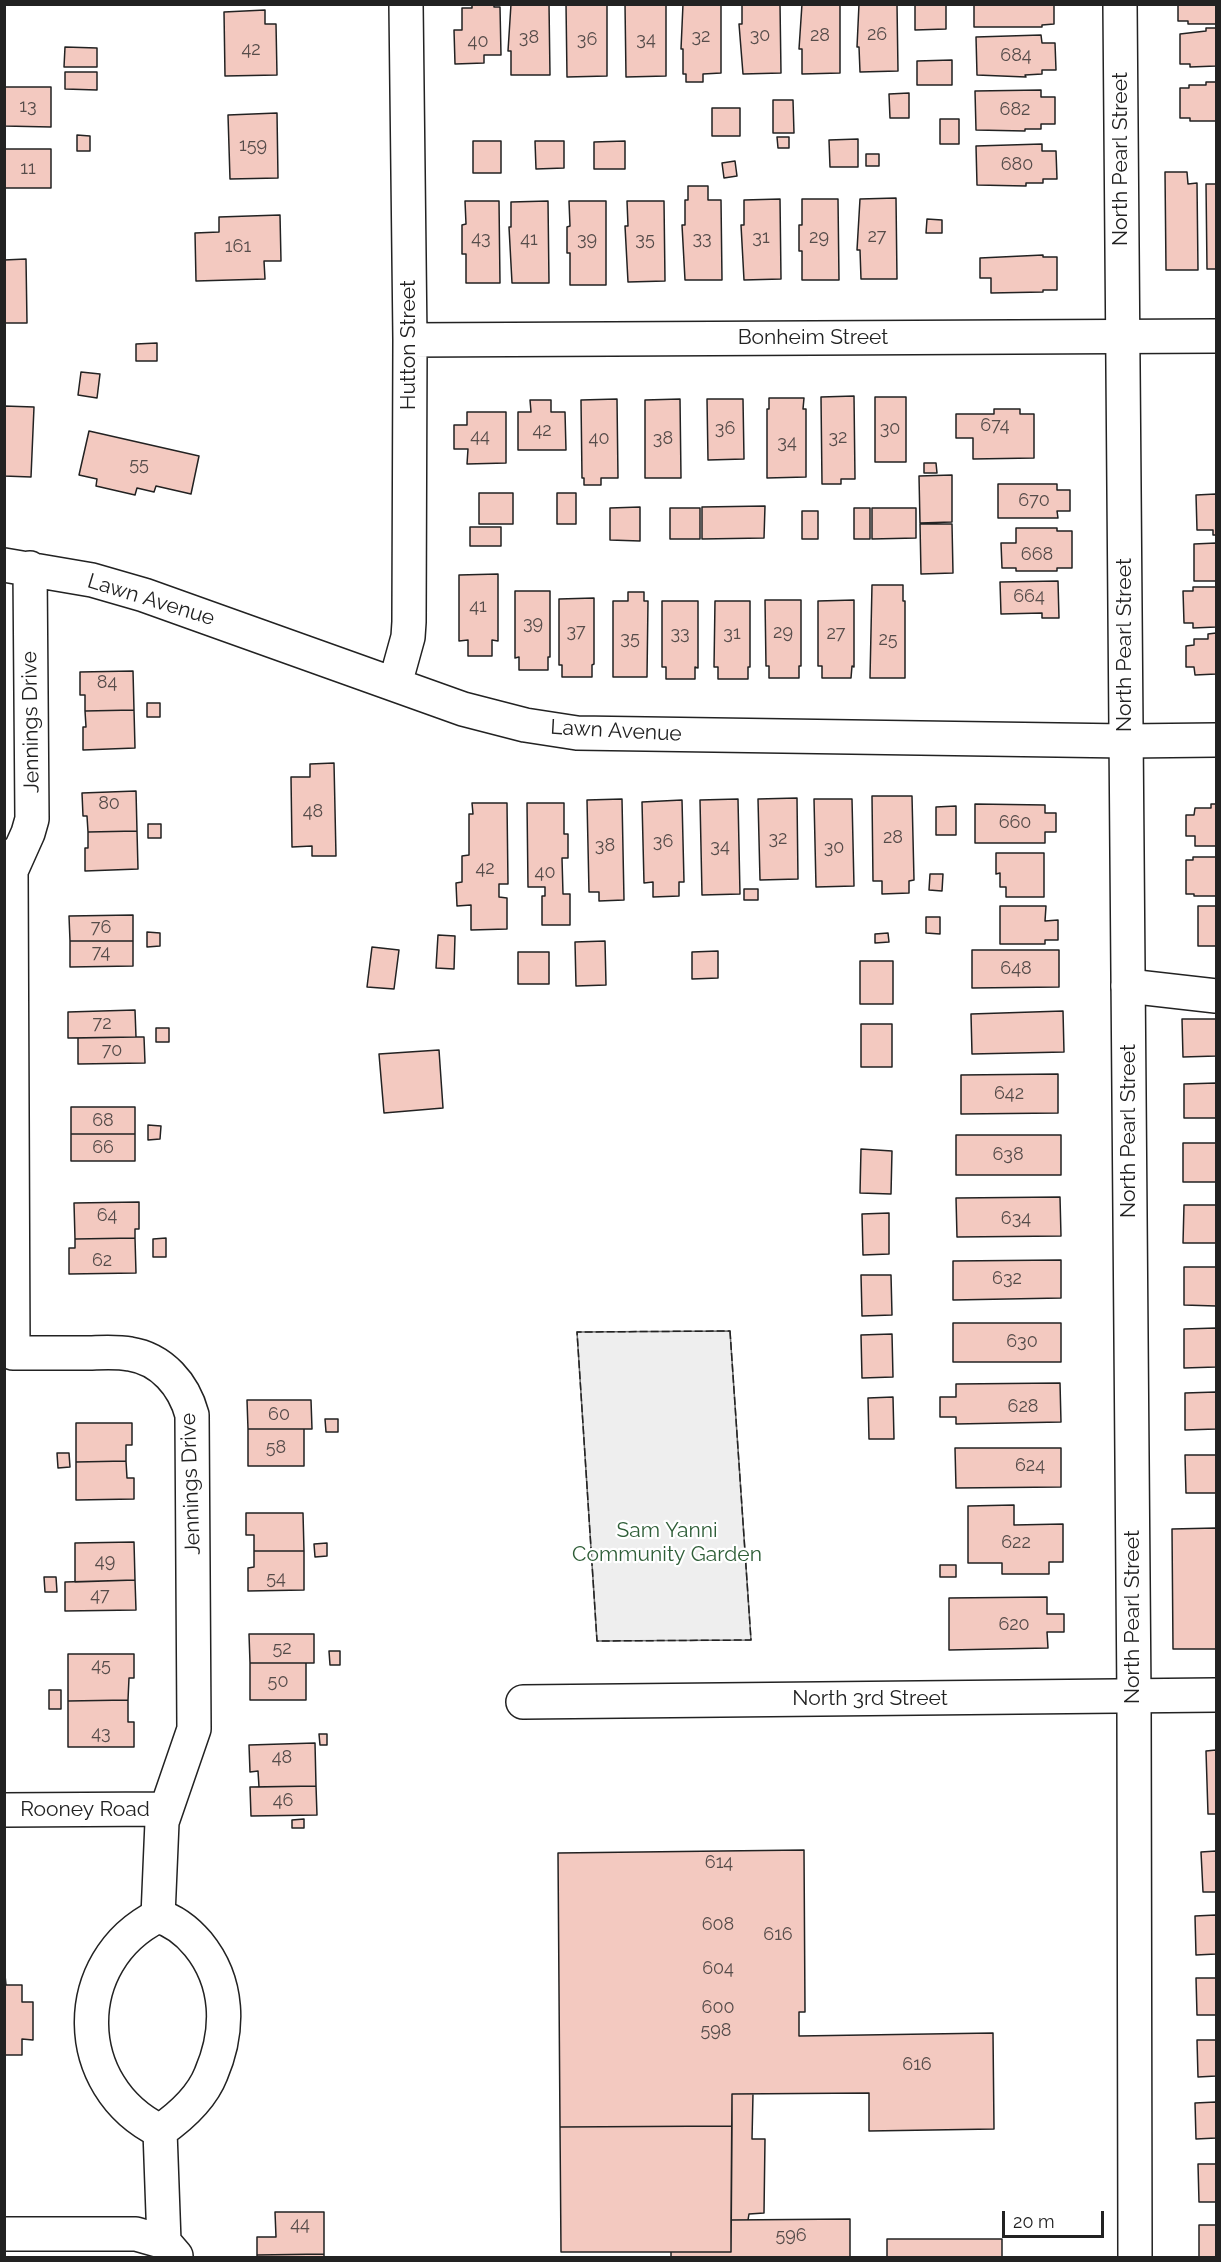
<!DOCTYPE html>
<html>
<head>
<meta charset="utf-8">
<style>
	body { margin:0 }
	#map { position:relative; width:1221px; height:2262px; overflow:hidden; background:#fff; font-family:Raleway,sans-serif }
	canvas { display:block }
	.frame { position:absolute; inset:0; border:6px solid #222; pointer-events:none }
	.scale { position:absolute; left:1002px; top:2211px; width:102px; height:27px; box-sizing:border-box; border:3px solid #222; border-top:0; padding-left:8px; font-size:18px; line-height:21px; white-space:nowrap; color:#222; -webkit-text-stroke:4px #fff; paint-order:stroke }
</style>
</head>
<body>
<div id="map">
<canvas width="1221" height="2262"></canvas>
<div class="frame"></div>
<div class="scale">20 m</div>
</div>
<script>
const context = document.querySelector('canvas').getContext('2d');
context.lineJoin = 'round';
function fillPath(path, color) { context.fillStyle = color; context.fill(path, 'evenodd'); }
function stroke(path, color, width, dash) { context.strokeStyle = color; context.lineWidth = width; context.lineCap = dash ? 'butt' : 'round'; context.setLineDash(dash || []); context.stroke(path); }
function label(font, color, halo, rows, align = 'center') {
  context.font = font + ' Raleway,sans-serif'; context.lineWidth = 4.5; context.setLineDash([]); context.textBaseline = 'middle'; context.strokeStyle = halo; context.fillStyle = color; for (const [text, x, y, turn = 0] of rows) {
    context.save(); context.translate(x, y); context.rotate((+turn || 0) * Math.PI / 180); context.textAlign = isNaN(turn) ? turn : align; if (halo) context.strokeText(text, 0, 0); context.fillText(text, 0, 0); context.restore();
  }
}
const green = new Path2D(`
	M730,1331L751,1640L597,1641L577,1332Z`);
fillPath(green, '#eee');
stroke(green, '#6f6f6f', 1.5);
const building = new Path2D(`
	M472,4H494V7H500L501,55H484V63L455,64L454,30H462V8H472Z
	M511,4H549L550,75H511V51H508Z
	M566,4H607V76L567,77Z
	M625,4H666V76L626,77Z
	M683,4H721V73L703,74V82H686V74H683V49H681Z
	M742,4H780L781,73L743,74L739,24H742Z
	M802,4H840V73L802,74V49H799Z
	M859,4H897L898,71L860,72L859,47H857Z
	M915,4H946V29L915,30Z
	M974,4H1054V24L1042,25V27H974Z
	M1178,4H1216V24H1188V21H1178Z
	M265,10V24H276L277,75L225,76L224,12Z
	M1206,28H1216V66L1190,67V64H1180V34L1206,31Z
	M1041,35L1042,43H1055L1056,70H1042V74L1025,75L1026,77L977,75L976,37Z
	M65,47L97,48V67H64Z
	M952,60V85H917V61Z
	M65,72H97V90L65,89Z
	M1206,82H1216V121H1190V118H1180V88H1189V85H1206Z
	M4,87H51V127L4,126Z
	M1041,90V97H1055V124H1041V129H1025V131L976,130L975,91Z
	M909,93V118H890L889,94Z
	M773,100H793L794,133H773Z
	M712,108H740V136H712Z
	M277,113L278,178L230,179L228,115Z
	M940,119H959V144H940Z
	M77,135L90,136V151H77Z
	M777,137H789V148H778Z
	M858,139V167H830L829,140Z
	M473,141H501V173H473Z
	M535,141H564V168L536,169Z
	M625,141V169H594V142Z
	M1042,144V151H1056L1057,179H1043V183H1026V186L977,185L976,146Z
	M4,149H51V188H4Z
	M866,154H879V166H866Z
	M735,161L737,176L724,178L722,163Z
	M1165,172H1187L1188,184L1197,183L1198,270H1166Z
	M1206,184H1216V269H1207Z
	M688,186H708V200H721L722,280H685L682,225H685V200H688Z
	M896,198L897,279H861L860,250H857L860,199Z
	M780,199L781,279L744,280L741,225H744V200Z
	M802,199H838L839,280H802V251H799V225H802Z
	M465,201H499L500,283H466V254H462V225L466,224Z
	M548,201L549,283H512L509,227H511V202Z
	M569,201H606V285H570V253H567V227L570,226Z
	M627,201H664L665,281L628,282L625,226H628Z
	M280,215L281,261H264L265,279L196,281L195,233L219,232V217Z
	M927,219L942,220V233H926Z
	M1043,255V257H1057V290H1043V292L991,293V278H980V258Z
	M26,259L27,323H4V260Z
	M157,343V361H136V344Z
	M81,372L100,374L97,398L78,395Z
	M854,396L855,479H841V484H822L821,397Z
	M875,397H906V462H875Z
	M769,398H804L803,409H806V477L767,478V409H769Z
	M617,399L618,478H601V485H584V478H582L581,400Z
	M680,399L681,478H645V400Z
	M707,399H743L744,459L708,460Z
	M530,400H551V412H565L566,450H518V412H531Z
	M4,406L34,407L31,477L4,476Z
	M994,409H1020V414H1034V458L973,459V438H956V414H994Z
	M467,412H506V463L467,464L468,449H454V425H467Z
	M89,431L199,456L191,494L156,486L154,492L137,488L135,495L96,486L97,479L79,475Z
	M924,463H936L937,473H924Z
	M952,475V522L920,523L919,476Z
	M998,484H1057V490H1070V511H1057L1058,518H998Z
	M479,493H513V524H479Z
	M557,493H576V524H557Z
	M1216,494V535H1213V530H1197L1196,495Z
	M765,506L764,538L702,539V507Z
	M640,507V541L610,540V508Z
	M670,508H700V539H670Z
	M854,508H870V539H854Z
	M872,508H916V538L872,539Z
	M802,511H818V539H802Z
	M920,524H952L953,573L921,574Z
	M470,527H501V546H470Z
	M1016,528H1057V531H1072V568H1057V571H1016V568H1002L1001,543H1016Z
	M1216,543V581H1194V544Z
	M498,574V641L492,640V656H468V640L459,641V575Z
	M1058,581L1059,618H1042V613L1001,614L1000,582Z
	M872,585H903V601H905V678H870Z
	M1193,587H1216V627L1193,628V623H1184L1183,591H1193Z
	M515,591H550V657H548V670H519V657L515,658Z
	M628,592H644V601H648L647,677H613V601H628Z
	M594,598V664L592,665V677H562V665H559V599Z
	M765,600H801V666H799V678H769V666H766Z
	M854,600V667L852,666L851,678H822V666H818V601Z
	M662,601H698V668L695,667V679H666V667H662Z
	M715,601H750V667H748V679H718V667H714Z
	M1216,633V674L1195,675L1194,667H1186V646L1194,645V639H1208V634Z
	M133,671L134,710L85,711V695H80V672Z
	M147,703H160V717H147Z
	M134,710L135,748L83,750V727H86L85,711Z
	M334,763L336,856H312V846L292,847L291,777H310V764Z
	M136,791L137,831L88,832L87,816H83L82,793Z
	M872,796H912L914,880L909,881V893L882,894V881H873Z
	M797,798L798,879L760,880L758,799Z
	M622,799L624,900L599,901V892H589L587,800Z
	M738,799L740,894L702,895L700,800Z
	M814,799H852L854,886L816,887Z
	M682,800L684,882H679V896L653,897V882L644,883L642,802Z
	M472,803H507L508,884H499V897L507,898V929L471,930V905L457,906L456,883L462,882V856L469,855V814H473Z
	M527,803H564V834H568V858H562L563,894H570V925H542V896H545V887H528Z
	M975,804L1045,805V813H1056V832H1045V843H975Z
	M1211,804H1216V846H1195V836H1186V815H1194L1195,808H1211Z
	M956,806V835H936V807Z
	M148,824H161V838H148Z
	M137,831L138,869L85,871V848H88V832Z
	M996,853H1044V897H1006V887H1000V873L996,874Z
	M1193,857H1216V896H1194V894H1186V860H1193Z
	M930,874H943L942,891L929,890Z
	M744,889H758V900H744Z
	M1000,906H1046L1045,921L1058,920V940H1045V944H1000Z
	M1198,906H1216V946H1198Z
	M133,915V941H70L69,916Z
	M926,917H940V934L926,933Z
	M147,932L160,933V946L147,947Z
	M888,933L889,942L875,943V934Z
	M438,935L455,936L454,969L436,968Z
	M70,941H133V966L70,967Z
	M605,941L606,985L576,986L575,942Z
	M372,947L399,950L394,989L367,987Z
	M972,950H1059V987L972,988Z
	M718,951V978L692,979V952Z
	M518,952H549V984H518Z
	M860,961H893V1004H860Z
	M135,1010L136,1037L68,1038V1012Z
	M1063,1011L1064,1052L972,1054L971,1014Z
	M1182,1019H1216V1056L1183,1057Z
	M861,1024H892V1067H861Z
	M156,1028H169V1042H156Z
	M136,1037H144L145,1063L78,1064V1038Z
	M439,1050L443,1108L384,1113L379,1054Z
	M1058,1074V1113L961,1114V1075Z
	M1216,1083V1118H1184V1084Z
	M71,1107H135V1134H71Z
	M148,1125L161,1126L160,1139L148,1140Z
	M71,1134H135V1161H71Z
	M956,1135H1061V1175H956Z
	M1183,1143H1216V1182H1183Z
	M861,1149L892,1151L891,1194L860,1193Z
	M1060,1197L1061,1236L957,1237L956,1198Z
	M139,1202V1229H135V1238L75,1239L74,1203Z
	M1184,1205H1216V1243H1183Z
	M889,1213V1254L863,1255L862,1214Z
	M135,1238L136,1273L69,1274V1248H75V1239Z
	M166,1238V1257H153V1239Z
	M1061,1260V1298L953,1300V1261Z
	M1184,1267H1216V1306L1184,1305Z
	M861,1275H891L892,1315L862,1316Z
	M953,1323H1061V1362H953Z
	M1216,1328V1367L1184,1368V1329Z
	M892,1334L893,1377L862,1378L861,1335Z
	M1060,1383L1061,1422L956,1424V1417H940V1397H956V1384Z
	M1216,1392V1429L1185,1430V1393Z
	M893,1397L894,1439H869L868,1398Z
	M247,1400H311L312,1429H248Z
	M325,1419H338V1432H326Z
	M76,1423H132V1445H126V1461L76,1462Z
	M248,1429H304V1466H248Z
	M955,1448H1061V1487L956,1488Z
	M57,1453H69L70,1467L58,1468Z
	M1185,1455H1216V1493H1186Z
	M126,1461L127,1478H134V1499L76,1500V1462Z
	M1014,1505V1525L1063,1524V1562H1049V1574H1002V1563H968V1506Z
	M246,1513H303L304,1551H254V1535H246Z
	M1216,1528V1649H1173L1172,1529Z
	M134,1542L135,1580L75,1582V1543Z
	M327,1543V1556L315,1557L314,1544Z
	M254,1551H304V1590L248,1591V1568L254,1567Z
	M940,1565H956V1577H940Z
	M44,1577H56L57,1592H45Z
	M135,1580L136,1610L65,1611V1582Z
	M1047,1597V1614H1064V1632H1047L1048,1648L949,1650V1598Z
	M249,1634H314V1663H250Z
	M329,1651H340V1665H330Z
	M68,1654H134V1678H129L128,1700L68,1701Z
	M250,1663H306V1700H250Z
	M49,1690H61V1709H49Z
	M128,1700V1722H134V1747H68V1701Z
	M319,1734H327V1745H320Z
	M315,1743L316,1786L259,1787L258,1771L250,1772L249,1745Z
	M1216,1750V1814H1208L1206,1751Z
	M316,1786L317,1815L251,1816L250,1787Z
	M304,1819V1828H292V1820Z
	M804,1850L805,2012H799V2036L993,2033L994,2129L869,2131V2093L732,2094V2126L560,2127L558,1853Z
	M1216,1851V1892H1203L1201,1852Z
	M1216,1915V1954L1196,1955L1195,1916Z
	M4,1965L6,1985H22V2002H33V2040L22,2039V2055H4Z
	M1196,1978H1216V2015H1197Z
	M1197,2040H1216V2076L1198,2077Z
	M732,2094H753L752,2139H765L764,2213L749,2214L748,2220H731Z
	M1216,2102V2138L1196,2139L1195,2103Z
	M732,2126L731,2252H561L560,2127Z
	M1198,2164H1216V2202H1199Z
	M275,2212H324V2254L257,2255V2237H276Z
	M850,2219V2258H671V2252H731V2220Z
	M1199,2225H1216V2258H1199Z
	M887,2239H1002V2258H887Z
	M324,2254V2258H257V2255Z`);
fillPath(building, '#f3c9c0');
stroke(building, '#222', 1.5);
const minor = new Path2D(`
	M410,340L1216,336
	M4,565L92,580L144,595L463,709L525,725L577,733L1126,741L1216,740
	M395,684L408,637L409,622L410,340L406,4
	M4,856L11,871L13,1353C36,1353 60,1353 83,1353C98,1353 115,1351 130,1354C162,1359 184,1385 192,1415L194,1729L162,1822L158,1916
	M11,871L28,833L32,819L30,568
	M1128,986L1216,996
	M523,1702L1216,1695
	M4,1810L166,1809
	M158,1916C175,1921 187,1931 198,1944C229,1982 230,2030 211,2074C202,2097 180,2117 160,2131C70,2087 68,1961 158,1916Z
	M160,2131L164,2242L176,2256
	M4,2234H136L164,2242`);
const major = new Path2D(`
	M1120,4L1134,1697L1135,2258`);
stroke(minor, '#222', 36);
stroke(major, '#222', 36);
stroke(minor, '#fff', 33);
stroke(major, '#fff', 33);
stroke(new Path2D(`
	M730,1331L751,1640L597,1641L577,1332Z`), '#222', 1.5, [8, 3]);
label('18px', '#564c4a', null, [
	["26",877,35],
	["30",760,36],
	["28",820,36],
	["32",701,37],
	["38",529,38],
	["36",587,40],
	["34",646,40],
	["40",478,42],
	["42",251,50],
	["684",1016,56],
	["13",28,107],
	["682",1015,110],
	["159",253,146],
	["680",1017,165],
	["11",28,169],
	["27",877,237],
	["31",761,238],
	["29",819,238],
	["43",481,239],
	["33",702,239],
	["41",529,240],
	["39",587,240],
	["35",645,240],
	["161",238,247],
	["674",995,426],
	["36",725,429],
	["30",890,429],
	["42",542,431],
	["44",480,437],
	["32",838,438],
	["40",599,439],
	["38",663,439],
	["34",787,443],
	["55",139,465],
	["670",1034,501],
	["668",1037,555],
	["664",1029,597],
	["41",478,607],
	["39",533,624],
	["37",576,632],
	["29",783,633],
	["33",680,634],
	["31",732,634],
	["27",836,634],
	["35",630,639],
	["25",888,640],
	["84",107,683],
	["80",109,804],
	["48",313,812],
	["660",1015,823],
	["28",893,838],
	["32",778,839],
	["36",663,842],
	["38",605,846],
	["34",720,847],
	["30",834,848],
	["42",485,869],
	["40",545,873],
	["76",101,928],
	["74",101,953],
	["648",1016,969],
	["72",102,1024],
	["70",112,1051],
	["642",1009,1094],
	["68",103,1121],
	["66",103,1148],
	["638",1008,1155],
	["64",107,1216],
	["634",1016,1219],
	["62",102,1261],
	["632",1007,1279],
	["630",1022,1342],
	["628",1023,1407],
	["60",279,1415],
	["58",276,1448],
	["624",1030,1466],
	["622",1016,1543],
	["49",105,1562],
	["54",276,1579],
	["47",100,1596],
	["620",1014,1625],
	["52",282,1649],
	["45",101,1666],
	["50",278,1682],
	["43",101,1734],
	["48",282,1758],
	["46",283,1801],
	["614",719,1863],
	["608",718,1925],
	["616",778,1935],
	["604",718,1969],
	["600",718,2008],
	["598",716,2031],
	["616",917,2065],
	["44",300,2225],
	["596",791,2236]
]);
label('21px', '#222', '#fff', [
	["North Pearl Street",1121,159,-90],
	["Bonheim Street",813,338],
	["Hutton Street",409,345,-90],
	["Lawn Avenue",151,600,17],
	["North Pearl Street",1125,645,-90],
	["Jennings Drive",31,722,-91],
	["Lawn Avenue",616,731,3],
	["North Pearl Street",1129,1131,-90],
	["Jennings Drive",191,1484,-92],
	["North Pearl Street",1133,1617,-90],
	["North 3rd Street",870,1699],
	["Rooney Road",85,1810]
]);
label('21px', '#2f5e38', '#fff', [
	["Sam Yanni",667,1531],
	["Community Garden",667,1555]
]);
</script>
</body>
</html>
